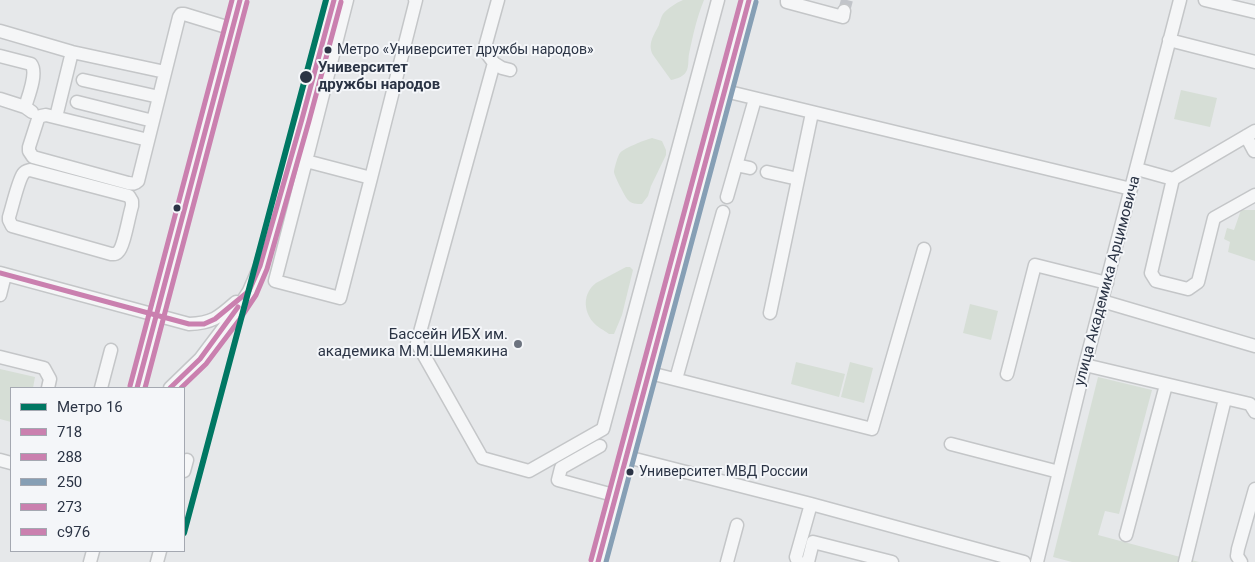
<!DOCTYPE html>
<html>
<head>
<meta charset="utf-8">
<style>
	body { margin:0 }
	#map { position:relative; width:1255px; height:562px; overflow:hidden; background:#e6e8ea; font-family:Roboto,sans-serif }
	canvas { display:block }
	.legend { position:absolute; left:10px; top:387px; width:175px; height:165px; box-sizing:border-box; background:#f4f6f9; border:1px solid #a4a8b1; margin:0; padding:6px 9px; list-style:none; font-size:15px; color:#2b3445 }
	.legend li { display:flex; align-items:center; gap:10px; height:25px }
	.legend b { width:25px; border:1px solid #a4a8b1 }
</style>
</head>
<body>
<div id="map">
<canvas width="1255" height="562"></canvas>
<ul class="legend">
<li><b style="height:6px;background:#007763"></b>Метро 16</li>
<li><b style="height:6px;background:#ca80af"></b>718</li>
<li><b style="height:6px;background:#ca80af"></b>288</li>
<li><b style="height:6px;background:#869fb5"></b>250</li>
<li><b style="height:6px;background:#ca80af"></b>273</li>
<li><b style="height:6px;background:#ca80af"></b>с976</li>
</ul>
</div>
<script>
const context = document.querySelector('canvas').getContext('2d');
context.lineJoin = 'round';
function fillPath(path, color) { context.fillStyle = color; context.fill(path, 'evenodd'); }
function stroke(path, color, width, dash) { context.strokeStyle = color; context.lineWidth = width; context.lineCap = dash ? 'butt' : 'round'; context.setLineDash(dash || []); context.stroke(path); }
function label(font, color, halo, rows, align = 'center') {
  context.font = font + ' Roboto,sans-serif'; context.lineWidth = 4; context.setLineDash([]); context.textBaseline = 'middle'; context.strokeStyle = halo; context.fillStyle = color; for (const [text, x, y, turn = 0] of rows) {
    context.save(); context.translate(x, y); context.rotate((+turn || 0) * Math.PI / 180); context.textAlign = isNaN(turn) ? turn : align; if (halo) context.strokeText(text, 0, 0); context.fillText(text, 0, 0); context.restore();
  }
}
fillPath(new Path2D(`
	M683,0H704C697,17 693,35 689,54C688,59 689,65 687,70C685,76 677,79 671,80L653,55C647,44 654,35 659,25C660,21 661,17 663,14C668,8 676,3 683,0Z
	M1181,90L1217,98L1210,127L1174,119Z
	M652,138L662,141L666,150V155L651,186L648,196L642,204C637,204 631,204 628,200C625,197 614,175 614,172C614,169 618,155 620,153C624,148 645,140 652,138Z
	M1241,210H1255V261L1228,252L1230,242L1224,239L1227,228L1234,230Z
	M626,267H630L633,270L622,315L614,334H609C604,330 597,327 593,322C583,310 583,293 596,283Z
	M970,304L998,311L991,340L963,333Z
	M796,362L845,374L839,397L791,384Z
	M850,362L873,368L864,403L841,397Z
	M0,369L35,377L33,388H11V422L0,419Z
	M1098,377L1152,390L1119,514L1105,511L1098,535L1199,562H1072L1053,557Z`), '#d6ded6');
stroke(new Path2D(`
	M844,11L847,0`), '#c1c4c9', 12, [12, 6]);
const minor = new Path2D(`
	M347,0L306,161L371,178L416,0H415
	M498,0L485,47L488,55L494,63L502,68L510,70
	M787,0V2L843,17L844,11
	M1205,0L1255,12
	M0,31L72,52L165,72
	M1169,40L1255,62
	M0,56L31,64C38,73 28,97 25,107
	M494,63L417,343L482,458L529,471L603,429L718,0
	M83,80L159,97
	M725,91L1131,189
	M0,99L25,107L32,112
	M77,102L153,121
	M56,117L72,52
	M1255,131L1173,179L1151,273L1156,281L1188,289L1198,282L1214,218L1255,195
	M1246,136L1254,151
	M148,140L46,115L41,116L38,119L29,147V151L33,157L128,183C133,184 135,184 138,181L179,17L181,14H184L233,29
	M299,159L306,161L275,281L340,298L371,178
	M736,165L750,168
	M1137,169L1173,179
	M30,170L129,196L132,201V206C129,215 124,247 118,252C115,255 114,254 111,254L12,226L9,220V217C12,208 18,181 23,174C25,171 26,171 30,170Z
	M767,172L798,179
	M727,197L755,99
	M0,273L189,324C213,323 219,317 236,302
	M0,295L5,275
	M1102,301L1255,346
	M770,313L812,113
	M0,357L44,368L50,379L48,388
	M1085,365L1250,404L1255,412
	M650,373L872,429L924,249
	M1007,374L1035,265L1107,283
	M676,379L723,212
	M101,388L111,350
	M137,388L240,0
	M170,388L200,359L234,314L249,291L260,266L302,119L334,0
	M951,444L1059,472
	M600,446L561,468L558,480L617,496
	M627,457L811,504L1024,562
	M0,460L11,463
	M184,471L187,460
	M1126,535L1166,385
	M90,562L93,551
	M157,562L160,551
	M598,562L749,0
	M727,562L737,525
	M798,562L796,557L811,504
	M808,562L813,542L892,562
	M1037,562L1085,365L1180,0
	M1185,562L1225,399
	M1241,562L1237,556L1238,549L1255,489`);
stroke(minor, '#c4c6c8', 15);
stroke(minor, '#f5f6f7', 12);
stroke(new Path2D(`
	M0,273L189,324H204L215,319L249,291L260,266L302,119L334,0
	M137,388L240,0
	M170,388L200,359L238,307`), '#ca80af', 5);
stroke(new Path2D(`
	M598,562L749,0`), '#ca80af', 5);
stroke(new Path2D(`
	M606,562L756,2`), '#869fb5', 5);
stroke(new Path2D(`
	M130,386L232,0
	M591,560L741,0`), '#ca80af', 5);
stroke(new Path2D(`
	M145,388L247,2
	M181,388L206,364L240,319L256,295L267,269L309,121L341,2`), '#ca80af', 5);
stroke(new Path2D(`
	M184,533L326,0`), '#007763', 6);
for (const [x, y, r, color] of [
	[328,50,4.5,"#2b3445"],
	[306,77,7,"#2b3445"],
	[177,208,4.5,"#2b3445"],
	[518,344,5,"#6c737f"],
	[630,472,4.5,"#2b3445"]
]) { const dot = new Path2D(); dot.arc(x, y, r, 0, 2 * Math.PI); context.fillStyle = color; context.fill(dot); stroke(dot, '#f4f6f9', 2); }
label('14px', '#2b3445', '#f4f6f9', [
	["Метро «Университет дружбы народов»",337,50],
	["Университет МВД России",639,472]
], 'left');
label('bold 15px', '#2b3445', '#f4f6f9', [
	["Университет",318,68],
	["дружбы народов",318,85]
], 'left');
label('15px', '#2b3445', '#f4f6f9', [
	["улица Академика Арцимовича",1108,281,-75]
]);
label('15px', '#2b3445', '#f4f6f9', [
	["Бассейн ИБХ им.",508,335],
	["академика М.М.Шемякина",508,352]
], 'right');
</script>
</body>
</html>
